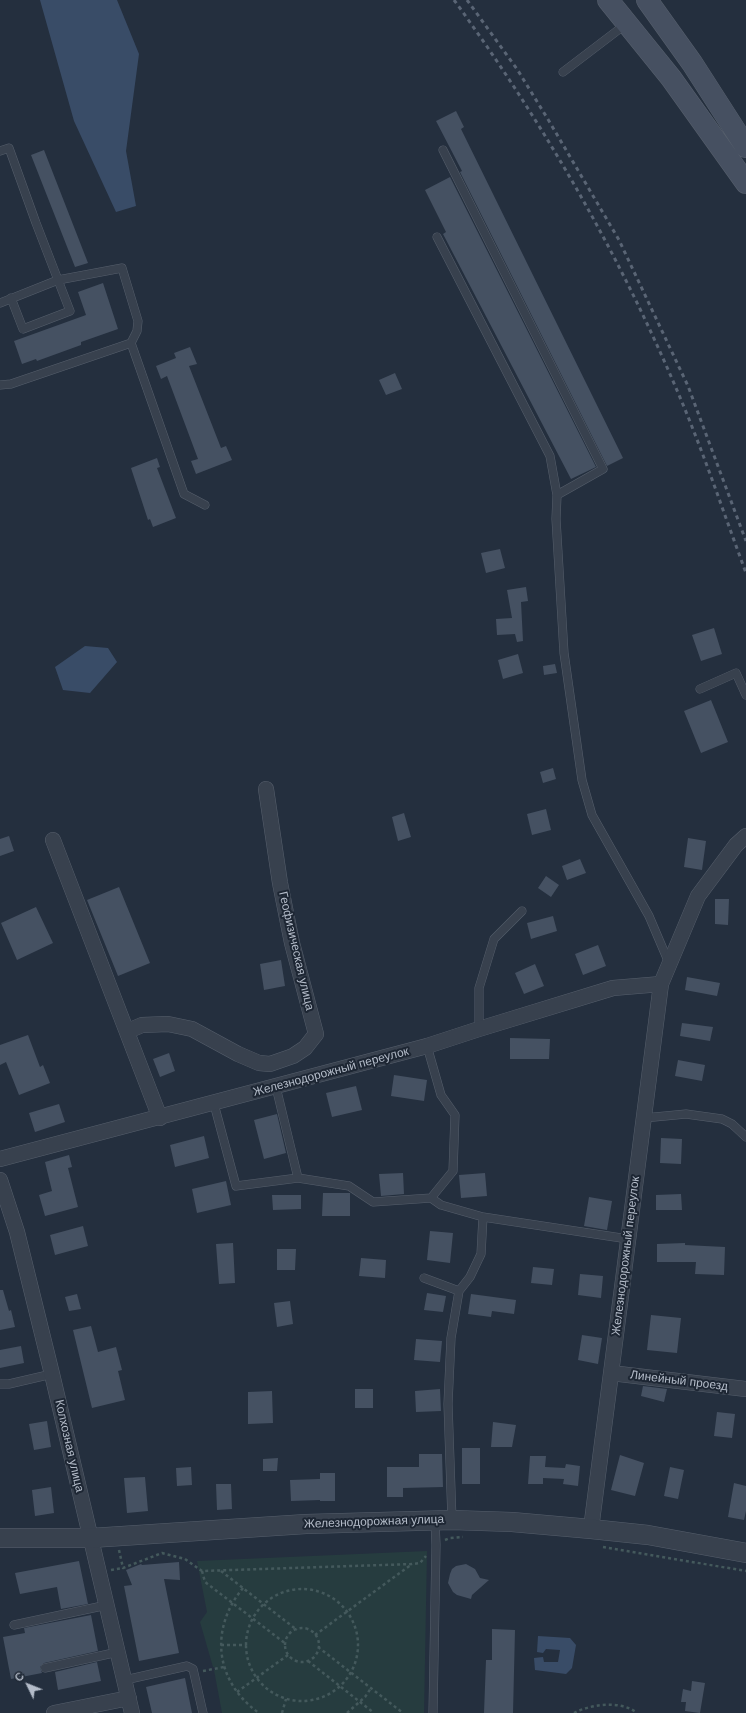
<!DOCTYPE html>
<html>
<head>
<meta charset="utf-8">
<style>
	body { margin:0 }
	#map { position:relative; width:746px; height:1713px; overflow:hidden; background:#242f3e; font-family:Arial,sans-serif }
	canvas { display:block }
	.north { position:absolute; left:8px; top:1665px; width:40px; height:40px; -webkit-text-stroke:3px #1d2633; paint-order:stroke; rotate:313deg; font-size:11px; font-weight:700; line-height:16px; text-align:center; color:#b4bcc9 }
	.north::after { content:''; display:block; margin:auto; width:14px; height:18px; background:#b4bcc9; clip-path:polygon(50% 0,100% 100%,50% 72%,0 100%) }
</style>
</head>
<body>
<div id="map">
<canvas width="746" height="1713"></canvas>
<div class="north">С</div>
</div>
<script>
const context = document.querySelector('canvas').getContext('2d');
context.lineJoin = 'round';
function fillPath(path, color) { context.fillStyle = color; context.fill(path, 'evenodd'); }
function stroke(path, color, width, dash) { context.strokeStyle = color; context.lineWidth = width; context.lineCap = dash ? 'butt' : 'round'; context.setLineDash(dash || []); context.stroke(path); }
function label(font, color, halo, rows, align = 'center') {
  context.font = font + ' Arial,sans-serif'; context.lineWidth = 4; context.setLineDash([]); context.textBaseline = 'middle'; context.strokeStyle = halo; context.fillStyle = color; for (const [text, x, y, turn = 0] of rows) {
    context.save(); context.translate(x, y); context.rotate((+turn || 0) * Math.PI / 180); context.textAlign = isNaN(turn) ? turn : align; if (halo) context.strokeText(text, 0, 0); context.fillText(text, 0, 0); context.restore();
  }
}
fillPath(new Path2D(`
	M427,1551L424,1713H222L214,1670L218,1669L217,1667H213L200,1622L207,1612L197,1561Z`), '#263c3f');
fillPath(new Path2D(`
	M40,0H117L139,54L126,151L136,206L116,212L74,121Z
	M85,646L108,648L117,662L90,693L63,690L55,667Z
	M538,1636L570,1638L576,1645L572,1668L566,1674L535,1670L534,1658L543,1657L544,1662H558L560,1650L546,1649L543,1653L537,1652Z`), '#394c67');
fillPath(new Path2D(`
	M456,111L464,127L461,129L623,458L607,466L460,172L462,171L436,121Z
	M44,150L88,263L75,267L31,155Z
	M450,177L596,467L571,479L443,234L446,232L425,190Z
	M103,283L118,329L81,342V345L37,361L36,359L22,364L14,341L86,315L78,292Z
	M190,347L197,364L189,366L221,448L226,446L232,460L196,474L191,461L198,459L167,376L161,379L156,366L176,358L174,353Z
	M395,373L402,389L386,395L379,380Z
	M157,458L160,467L157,468L176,518L153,527L150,519L148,520L131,468Z
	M500,549L505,568L486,573L481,553Z
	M526,587L528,601L521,602L523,641L517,642L515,634L497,635L496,619L512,618L507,590Z
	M714,628L722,654L701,661L692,635Z
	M518,654L523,673L503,679L498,660Z
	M555,664L557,673L544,675L543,666Z
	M711,700L728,742L701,753L684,711Z
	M553,768L556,779L543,783L540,772Z
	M546,809L551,830L532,835L527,814Z
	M404,813L411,837L398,841L392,817Z
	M9,836L14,851L0,856V839Z
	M688,838L706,841L702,870L684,867Z
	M580,859L586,873L567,880L562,866Z
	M546,876L559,885L551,897L538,888Z
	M119,887L150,963L118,976L87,900Z
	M715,899H729L728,925L715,924Z
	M36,907L53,943L17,960L1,923Z
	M553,916L557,931L531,939L527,923Z
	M598,945L606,966L583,975L575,954Z
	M281,960L285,986L264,990L260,964Z
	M535,964L544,986L524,994L515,973Z
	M687,977L720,983L717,996L685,990Z
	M682,1023L713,1027L710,1041L680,1036Z
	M28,1035L40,1067L43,1065L50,1083L19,1095L6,1062L0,1065V1045Z
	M510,1038L550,1039L549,1059H510Z
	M169,1053L175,1071L160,1077L153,1059Z
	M678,1060L705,1065L702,1081L675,1076Z
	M394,1075L427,1080L424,1101L391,1096Z
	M356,1086L362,1110L332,1117L326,1093Z
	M59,1104L65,1122L35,1132L29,1113Z
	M277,1114L286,1153L264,1159L254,1120Z
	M204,1136L209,1158L175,1167L170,1145Z
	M661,1138L682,1139L681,1164L660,1163Z
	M69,1155L72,1167L68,1168L78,1207L45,1216L39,1195L52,1191L45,1162Z
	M403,1173L404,1194L381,1196L379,1174Z
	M485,1173L487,1196L461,1198L459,1175Z
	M226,1181L231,1205L197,1213L192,1189Z
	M323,1193H350V1216H322Z
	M681,1194L682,1210H656V1195Z
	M272,1195H301V1209L273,1210Z
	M589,1197L612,1201L607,1230L584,1226Z
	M83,1226L88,1246L55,1255L50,1235Z
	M430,1231L453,1233L450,1263L427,1260Z
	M233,1243L235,1283L219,1284L216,1244Z
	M685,1243V1245L725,1247L724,1275L695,1274L696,1262H657V1244Z
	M277,1249H296L295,1270H277Z
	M361,1258L386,1260L385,1278L359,1276Z
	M533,1267L554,1269L552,1285L531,1283Z
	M580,1274L603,1276L601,1298L578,1295Z
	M0,1290H3L9,1311L11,1310L15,1327L0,1330Z
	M427,1293L446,1296L443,1312L424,1310Z
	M77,1294L81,1309L69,1311L65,1297Z
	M471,1294L516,1300L514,1314L492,1311L491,1317L468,1314Z
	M290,1301L293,1324L277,1327L274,1303Z
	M651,1315L681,1318L677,1353L647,1350Z
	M91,1326L98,1352L116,1347L122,1370L118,1371L125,1400L92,1408L73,1330Z
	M582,1335L602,1338L598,1364L578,1360Z
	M416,1339L442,1341L440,1362L414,1360Z
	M21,1346L24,1363L0,1368V1350Z
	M643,1386L667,1389L664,1402L641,1396Z
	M355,1389H373V1408H355Z
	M440,1389L441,1411L416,1412L415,1391Z
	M272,1391L273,1423L248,1424V1392Z
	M717,1412L735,1414L732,1438L714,1436Z
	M47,1421L51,1447L34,1450L29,1424Z
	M493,1422L516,1425L512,1447H491Z
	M462,1448H480V1484H462Z
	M419,1454H442L443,1487L403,1488V1497H387V1467H419Z
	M620,1455L644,1463L635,1496L611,1490Z
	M530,1456H546L545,1467L565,1468L566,1464L580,1466L578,1486L563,1484L564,1479L543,1478V1484H528Z
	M278,1458L277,1471H263V1459Z
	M191,1467L192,1485L177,1486L176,1468Z
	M670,1467L684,1470L678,1499L664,1496Z
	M320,1473H335V1501H320V1500L291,1501L290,1480L320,1479Z
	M145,1477L148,1511L127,1513L124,1478Z
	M734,1483L746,1486V1511L744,1520L728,1517Z
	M216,1484H231L232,1509L217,1510Z
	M51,1487L54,1513L35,1516L32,1490Z
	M79,1561L88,1604L61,1609L57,1587L20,1594L15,1573Z
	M179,1562L180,1580L164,1579L179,1653L139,1661L124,1586L132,1585L126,1570L141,1564L142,1565Z
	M466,1564L475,1569L480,1578L489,1580L472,1595L471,1599L457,1595L453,1592L448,1583L450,1574L452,1569L456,1566Z
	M91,1615L98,1651L44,1663L40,1667L42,1673L11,1679L3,1637L25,1633L24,1628Z
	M492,1629L515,1630L513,1713H484L486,1660H492Z
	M97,1662L101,1681L58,1690L55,1672Z
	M185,1678L192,1713H152L146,1687Z
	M692,1681L705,1683L700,1713L685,1711L686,1702H681L683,1689L691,1691Z`), '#455162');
const service = new Path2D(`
	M563,72L626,24
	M443,150L603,469L557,495
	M0,151L9,148L36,223L70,311L23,329L11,298
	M437,237L550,456L557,495L556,519L564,653L582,780L592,815L649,916L669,963
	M0,303L58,280L122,268L138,321L137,331L131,343L11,384L0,385
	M131,343L184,494L205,505
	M700,689L736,673L746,695
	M479,1029V988L494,939L522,911
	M276,1087L298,1178
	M214,1104L236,1186L298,1178L349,1186L373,1202L431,1198L453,1171L455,1115L441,1095L427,1046
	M644,1118L686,1114L722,1119L732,1124L746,1137
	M431,1198L441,1205L483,1217L481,1254L470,1277L459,1291L451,1338L448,1404L452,1520
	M483,1217L628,1239
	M424,1278L459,1291
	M0,1384H9L52,1374
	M14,1625L107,1605
	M45,1668L118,1652
	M125,1680L187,1666L193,1669L203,1713
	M433,1713L436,1545L435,1521`);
const minor = new Path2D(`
	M53,840L160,1118
	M128,1031L142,1025L168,1024L192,1029L238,1054L259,1063L270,1064L293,1056L305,1048L316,1034L292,943L280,883L266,789
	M0,1159L427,1046L479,1029L613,988L661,984
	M0,1180L17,1232L52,1374L132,1713
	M611,1373L746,1389
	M591,1529L661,984L698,896L736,845L746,836
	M54,1713L129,1698`);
const tertiary = new Path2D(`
	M0,1538H91L306,1524L452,1520L512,1522L591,1529L648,1535L746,1553`);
const secondary = new Path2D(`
	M608,0L671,78L746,183
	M647,0L692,63L746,147`);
stroke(service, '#565f6c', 9);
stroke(minor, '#565f6c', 16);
stroke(tertiary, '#565f6c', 20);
stroke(secondary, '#565f6c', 22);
stroke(new Path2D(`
	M445,1540L450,1538L463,1537
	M603,1547L746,1571
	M119,1550L123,1568L162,1553L185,1559L202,1571L413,1564L420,1563L426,1556
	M111,1570L123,1568
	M202,1571L205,1582L286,1644
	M221,1571L297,1630
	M243,1588C209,1629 215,1682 259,1713
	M246 1645a56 56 0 1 1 112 0a56 56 0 1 1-112 0Z
	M285 1645a17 17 0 1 1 34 0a17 17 0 1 1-34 0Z
	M315,1635L412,1564
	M221,1645H246
	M318,1647L403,1713
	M308,1661L374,1713
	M203,1671L224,1667
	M237,1692L288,1655
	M282,1713L286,1699
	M347,1713L365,1697L371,1688
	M574,1713C591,1704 621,1700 637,1713`), '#44595c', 2.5, [3, 3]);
stroke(service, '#38414e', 8);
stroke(minor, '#38414e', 15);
stroke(tertiary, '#38414e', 19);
stroke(secondary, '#465061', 21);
stroke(new Path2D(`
	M454,0C542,121 617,250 676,388C702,448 723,511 746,573
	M467,0L517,69L549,121L619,240L688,386L746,541`), '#5a6575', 3, [4, 4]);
label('12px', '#b4bcc9', '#1d2633', [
	["Геофизическая улица",296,951,77],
	["Железнодорожный переулок",331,1072,-15],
	["Железнодорожный переулок",626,1256,-83],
	["Линейный проезд",679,1381,7],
	["Колхозная улица",69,1446,77],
	["Железнодорожная улица",374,1522,-2]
]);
</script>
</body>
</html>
